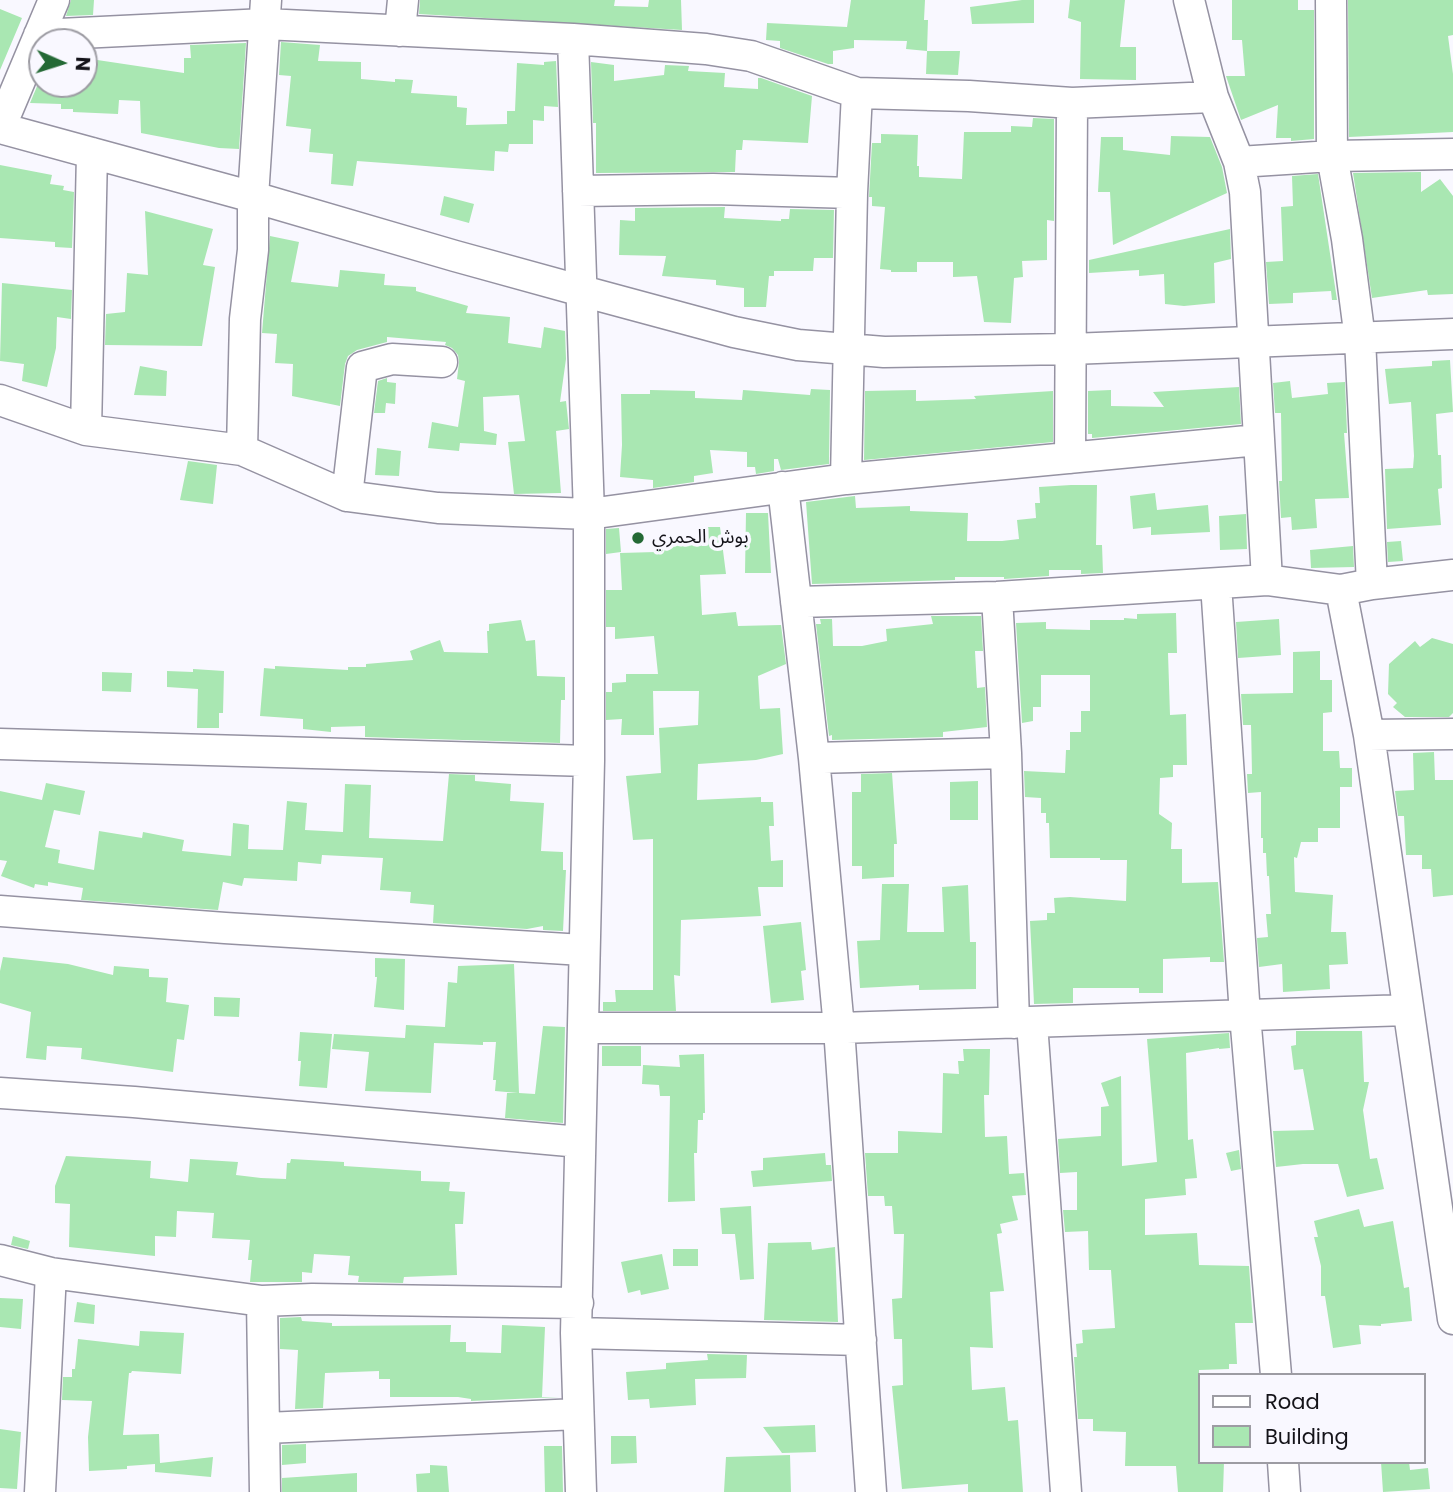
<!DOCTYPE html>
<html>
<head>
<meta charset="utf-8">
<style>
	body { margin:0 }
	#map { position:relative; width:1453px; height:1492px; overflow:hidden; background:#f9f8ff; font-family:Poppins,sans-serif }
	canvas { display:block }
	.legend { position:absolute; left:1198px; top:1373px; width:228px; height:91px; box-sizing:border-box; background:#f9f8ff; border:2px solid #9d9ca3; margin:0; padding:9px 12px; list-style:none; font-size:21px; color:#141319 }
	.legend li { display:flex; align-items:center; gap:14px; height:35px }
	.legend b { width:35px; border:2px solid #9d9ca3 }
	.north { position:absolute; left:28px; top:28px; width:70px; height:70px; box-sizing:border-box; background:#f9f8ff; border:2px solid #9d9ca3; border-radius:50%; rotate:93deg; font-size:19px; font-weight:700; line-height:28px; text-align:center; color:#141319 }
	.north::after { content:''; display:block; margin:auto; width:24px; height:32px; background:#246935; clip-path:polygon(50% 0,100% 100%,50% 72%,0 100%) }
</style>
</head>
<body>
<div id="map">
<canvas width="1453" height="1492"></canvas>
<ul class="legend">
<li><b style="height:9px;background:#fff"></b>Road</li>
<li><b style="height:19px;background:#a9e7b2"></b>Building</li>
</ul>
<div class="north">N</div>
</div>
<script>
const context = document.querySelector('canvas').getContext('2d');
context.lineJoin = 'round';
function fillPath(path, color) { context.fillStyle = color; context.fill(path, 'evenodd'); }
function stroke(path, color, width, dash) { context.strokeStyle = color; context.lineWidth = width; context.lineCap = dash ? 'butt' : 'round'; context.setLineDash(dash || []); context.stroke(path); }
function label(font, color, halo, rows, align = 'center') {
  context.font = font + ' Poppins,"Noto Sans Arabic",sans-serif'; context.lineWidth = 7; context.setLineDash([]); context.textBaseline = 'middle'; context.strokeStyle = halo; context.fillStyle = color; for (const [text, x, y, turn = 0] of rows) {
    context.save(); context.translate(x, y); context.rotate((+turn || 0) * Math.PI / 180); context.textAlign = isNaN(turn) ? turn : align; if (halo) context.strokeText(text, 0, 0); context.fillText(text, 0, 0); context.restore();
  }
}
fillPath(new Path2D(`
	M71,0H94L93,15L66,16Z
	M420,0H615L614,6L648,7L649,0H681L682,30L419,14Z
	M851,0H925L924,20H928L927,51H960L958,75L926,74L927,51L906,49L907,41L854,40V48L833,51V64H828L780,48V41L766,40L767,23L847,27Z
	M1022,0H1034V23L972,24L970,7Z
	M1070,0H1125L1120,47H1136V80L1080,79L1081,22L1068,18Z
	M1232,0H1298V10H1314V139L1291,141V138H1276L1278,105L1241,120L1226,76H1245L1242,40H1232Z
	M1348,0H1453V35L1448,36L1453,74V132L1349,137Z
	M0,9L22,18L0,70Z
	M281,42L320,45L318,61L361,62V79L395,82V79L413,80L411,93L457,96V107L467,108L466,125L507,124V111H515L517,63L544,65V62L556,61L558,107L544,106V121L533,120V144H509L508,152L495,151L494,171L357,161L353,186L331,184L333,154L309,152L311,129L286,126L291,76L279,75Z
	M246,43L239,149L219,148L141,133L140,101L119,100L118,114L73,112V109H61V104L30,103L38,84H84V58L184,73V58H191L190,45Z
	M591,62L614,65V81L664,75L665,65L689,66L688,71L725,73L724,87L758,89V78H761L812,96L808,143L743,140L742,150H736L735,172L596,173V123H593Z
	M1033,118L1054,119V221L1047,220V260L1022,261L1023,277L1014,278L1011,323L984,322L977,276L953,277V262H917V272H891V270L880,269L885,207L872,206V197H869L872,143H881V134L918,135L917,166H919V177L962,179L964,132H1011V126L1032,127Z
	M1171,136L1210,137L1222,167L1227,193L1113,245L1110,192H1098L1101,137H1123V150L1170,155Z
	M0,165L52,175L50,184L64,186L63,190L74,192L72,248L55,247V242L0,238Z
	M1421,172V192L1440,179L1453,196V294L1428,295L1427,290L1372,298L1353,173Z
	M1318,174L1337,300H1332L1331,291L1293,293V303L1269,304L1266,262L1283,261L1281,207L1293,206L1292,176Z
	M444,196L474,204L469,223L440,215Z
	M725,207L724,218L781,221V219H789L790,209L834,210L833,258H814L813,271H774V276H769L766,307H744V288L716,285V280L662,276L666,256L619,255L620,220L635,221V208Z
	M145,211L213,229L203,265L215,267L202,346L105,345L106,314L125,312L127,273L148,275Z
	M1230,229L1231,259L1214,263L1215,303L1184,306L1165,304L1164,274L1139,276V270L1089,273V260Z
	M270,236L299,242L291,282L338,287L340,270L385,274L384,285L416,287V291L468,306L466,313L510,317L508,343L541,348L544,327L565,331L566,359L560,402L566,401L569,429L556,431L561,493L514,494L508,442L525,441L519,395L483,397L484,431L497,434L496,445L460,443L459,451L428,448L432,422L458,427L465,381L457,379L459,362L458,355L452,348L445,345L446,342L387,337V342L357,350L348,356L345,364L340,406L292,396L293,364L275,363L277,334L262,333Z
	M2,283L72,290L71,319L57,317L56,348L47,387L22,381L24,364L0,361Z
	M1450,360L1453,412L1436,414L1438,455H1441L1442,488L1438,489L1441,525L1387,529L1385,469L1413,468L1414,456L1411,402L1389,404L1385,369L1432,366V361Z
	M140,366L167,371L166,396L134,395Z
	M387,378V382L396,383L395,404L386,403L385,413H374L378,381Z
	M1290,381L1292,398L1328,394L1327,383L1345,382L1347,433H1344L1349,498L1315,499L1317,528L1292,530L1291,517L1281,518L1279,481H1282L1281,413H1275L1273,383Z
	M1239,387L1241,424L1092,438V434H1088V391L1111,390V406L1164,407L1153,392Z
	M811,389L830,390L829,464L781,470L778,459H774V471L756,474L755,467H747V452L710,450L713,473L694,476V482L653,488V480L620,477L622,445L621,394H650V390L695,391V398L742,400L743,390L810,395Z
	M916,390V401L976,399L974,396L1053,391V442L864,460L865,391Z
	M377,448L401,451L399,476L375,475Z
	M188,461L217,465L213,504L180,500Z
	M1071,485H1097L1096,545H1102L1103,573L1081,574V570H1049V576L1004,579V577H955V580L812,584L806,502L855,496L856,508L910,506V511L968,513L967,541H1002L1019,539L1017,520L1036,518L1035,503H1040L1039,487Z
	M1155,493L1157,510L1208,505L1210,532L1151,535V527L1133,529L1130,496Z
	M746,513H768L771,573H745Z
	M1246,514L1247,549L1220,550L1219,516Z
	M703,527H720L726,574L700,575L702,615L736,612L738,626L781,625L786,664L758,676L760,709L780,708L783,754L756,760L698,764L697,800L761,797V802H773L774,826H769L771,861L783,860V887H758L761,916L681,920L680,976L674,975L676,1011H603V1002H616L615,990H653V839L633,840L626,776L661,773L659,728L698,725L699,691H653L654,735H621L622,719L606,720V692H612V683L626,682V674H658L654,636L615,639V627H606V590H622L620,553L656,552L655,539L703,536Z
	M619,528L621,552L606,554V529Z
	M1401,541L1403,561L1388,562L1387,542Z
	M1353,546L1354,567L1311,568L1310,550Z
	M1176,613L1177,653H1168L1170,715L1186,714L1187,765H1173V777L1160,778L1159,814L1172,823L1171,849H1182V883L1218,882L1224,962H1210V957L1163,959V993H1139V988H1073V1003L1034,1004L1030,921L1047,920V913H1055L1054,898L1070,897L1126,901L1127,860H1100V858H1050L1049,823H1046V813H1041V798L1025,797L1024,771L1065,773L1066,750H1070V732H1081V711H1090V675H1041V707H1033V721L1022,723L1016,623L1046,622V629L1090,630V620H1124V618L1137,619V614Z
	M931,616H981L983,651H975L977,688L985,687L987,727L943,732V737L832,740V735L829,736L816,624H821L820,619H832L833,646H862L887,641L886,629L933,624Z
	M1279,619L1281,655L1238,658L1236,622Z
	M521,620L526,641L535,640L537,676L565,677V700H561L560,743L365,737V726L331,727V732L303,729V719L260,716L264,668L275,669V666L348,670V667H366V664L413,660L410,651L440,640L444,652L488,653L487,631H489V624Z
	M1432,638L1453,644V713L1449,717H1405L1393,707L1397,703L1388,694L1389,664L1415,641L1420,647Z
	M1320,651V680H1332V712L1323,713V751H1339L1340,768H1352V787H1340V828H1318V842H1301L1297,858L1294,857L1295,892L1333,895L1331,932H1346L1348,964L1329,965L1330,989L1283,992L1282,964L1259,967L1257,938L1268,937L1266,914H1271L1269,876H1267L1266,853H1263V838H1261V792L1248,793L1247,774H1252L1251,725H1243L1241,694L1293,693V652Z
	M193,669L224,671L223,713H219V728H197L198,689L167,687V671L193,672Z
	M102,672L132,673L131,692L102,691Z
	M1434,752L1435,780H1453V895L1433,897L1431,869H1422V855H1406L1404,816H1398L1395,791L1414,790L1413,753Z
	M892,773L897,844H894V877L862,879V866H852V792H861V774Z
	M449,774L475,775V781L511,784L510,801L544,803L541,851L563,852V870H566L563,931L543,930V926L527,929L433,923L434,905L410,903L411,892L380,890L383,858L322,855L321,864L298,862L297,881L244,878L242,886L223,882L218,910L81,900L83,888L48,882V886L35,884L34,888L1,876L7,861L0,860V791L42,800L46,783L85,791L80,815L54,810L45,847L60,850L58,863L94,870L99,831L142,838L143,832L184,840L182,851L231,856L233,823L249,825L248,849L283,850L287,801L307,803L305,830L343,832L345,784L371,785L369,838L443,841Z
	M978,781V820H950V782Z
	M882,884H909L907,932H944L942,887L968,885L970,942H976V989L919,990V985L860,988L857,941L880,940Z
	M801,922L806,970L801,971L804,1000L771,1003L763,926Z
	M3,957L68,964L113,975L114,966L149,969V977L168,978L166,1002L189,1005L184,1040L177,1039L173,1072L81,1059L82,1048L47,1046L46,1060L26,1058L31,1012L0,1003V971Z
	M375,958L405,959L404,1010L374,1007L377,977H375Z
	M514,964L519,1093L535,1094L543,1026L565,1027L563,1123L505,1118L507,1093H518L495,1091L496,1080H493L496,1042H483V1045L434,1043L431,1093L365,1091L369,1052L332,1049L334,1034L405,1038L406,1025L445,1027L448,982L457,983L458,966Z
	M214,997L240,998L239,1017L214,1016Z
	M1296,1031H1362L1364,1082H1369L1363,1110L1370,1159L1377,1158L1384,1189L1347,1197L1338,1164H1303L1276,1167L1273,1131L1314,1130L1303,1069L1294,1070L1291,1046L1296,1045Z
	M300,1032L332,1034L327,1088L299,1086L301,1061H298Z
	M1229,1033L1230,1048L1219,1049V1048L1186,1053L1188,1140L1193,1139L1197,1178L1185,1179L1186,1195L1145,1199V1235L1197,1233L1199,1265L1249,1266L1253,1323H1235L1237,1364H1229V1369L1199,1370V1462H1224L1223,1492H1178L1176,1466H1125L1126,1432L1093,1431V1419H1078L1074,1357H1077L1076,1344L1083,1343L1082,1330L1115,1328L1111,1270H1089L1088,1231L1065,1232L1063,1210H1077V1172L1060,1173L1058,1139L1101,1136V1107L1109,1106L1101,1083L1121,1076L1122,1166L1157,1162L1147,1039Z
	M602,1046H641V1066H602Z
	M963,1049H990L989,1095H984L985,1137L1007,1136L1009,1174L1024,1173L1026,1195L1012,1196L1018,1220L1000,1224L1002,1233L997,1234L1004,1291L990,1292L993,1348L970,1347L972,1390L1005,1387L1008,1421L1018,1420L1023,1492H968V1484L902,1489L892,1386L903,1385L902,1339H894L892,1299L902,1298L904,1234H894L892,1206H885L884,1196H868L865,1153H898V1131L942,1133L943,1073L959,1074L958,1061H964Z
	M704,1054L705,1113H703V1120H698L697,1153H694L695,1201L668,1202L670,1096H660L659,1085L642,1084L643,1065L680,1067L679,1055Z
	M1239,1150L1241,1169L1231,1171L1226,1153Z
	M825,1153L826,1165H831L832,1181L753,1187L751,1171L763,1170V1158Z
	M66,1156L151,1161L150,1178L188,1182L190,1159L238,1162L236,1175L261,1178L286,1179L287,1163H290L291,1159L344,1162V1166L421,1171V1181L450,1182L449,1191L465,1192L463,1224H455L457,1275L404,1277L403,1283L358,1282L359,1276L348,1275L350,1256L314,1254L312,1273L302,1272V1282H250L252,1260H248L250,1240L212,1238L214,1213L177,1211L176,1237L155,1236V1256L69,1247L70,1204L55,1203V1186Z
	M751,1206L754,1279L740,1280L735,1234H722L720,1208Z
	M1359,1209L1364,1227L1393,1221L1404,1288L1409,1287L1412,1321L1381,1324V1326L1359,1325L1361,1344L1333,1348L1325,1296H1321V1266L1314,1237H1318L1314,1221Z
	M13,1236L30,1241L28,1249L11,1245Z
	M811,1242L812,1250L835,1247L838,1322L764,1320L768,1243Z
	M673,1249H698V1266H673Z
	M662,1254L669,1289L641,1295L640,1290L628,1293L621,1262Z
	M0,1298L23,1299L21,1329L0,1327Z
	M77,1302L95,1305L94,1324L74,1322Z
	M301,1317L302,1321L332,1323V1326L451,1325L450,1342H466V1352L501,1353L502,1325L545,1327L542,1397H559L471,1401V1399L458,1397H390V1379H379V1371L325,1373L323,1408L295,1409L298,1350L280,1349V1318Z
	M140,1331L184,1333L181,1374L132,1371L131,1373H129L123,1435L159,1434L160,1463L213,1457L211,1477L155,1472V1464L127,1466V1469L89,1471L88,1437L92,1401L62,1400L63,1377H72V1369H75L78,1339L139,1346Z
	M707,1354L747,1355L746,1378L695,1379L696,1405L650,1408L649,1399L628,1400L626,1372L666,1369V1363L708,1360Z
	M815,1425L816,1452L782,1453L763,1427Z
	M0,1429L21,1432L17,1489L0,1488Z
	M611,1436H636L637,1463L611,1464Z
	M306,1444V1463L282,1465V1445Z
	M544,1446H562L563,1492H545Z
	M790,1455L791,1492H724L726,1457Z
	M1381,1462H1409L1410,1470L1428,1468L1430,1489L1383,1492Z
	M430,1465L447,1466L449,1492H417L416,1474L430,1473Z
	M357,1473V1492H282V1478Z`), '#a9e7b2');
const minor = new Path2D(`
	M1189,0L1213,97L1239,162L1245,192L1267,580
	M1331,0L1332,156L1347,239L1360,339L1372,584
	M400,31L403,0
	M39,35L265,24L573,39L706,49L751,56L857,93L969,96L1072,103L1213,97
	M573,39L589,514V761L576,1333L581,1492
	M0,128L253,197L455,256L582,291L734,332L798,345L884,352L1071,349L1453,334
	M0,128L54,0
	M1239,162L1332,156L1453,154
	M578,191L713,189L852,193
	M0,400L86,430L242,450L347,496L438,508L589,514L846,479L1258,440
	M86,430L92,153
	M242,450L245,319L253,250V197L266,0
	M1070,458L1072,103
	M846,479L852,193L857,93
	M783,487L814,758L839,1028L871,1492
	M347,496L362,367L392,359L442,362
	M1216,584L1245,1015L1276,1375
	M1341,590L1369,735L1453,1319
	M997,597L1006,753L1014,1023
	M796,602L997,597L1267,580L1341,590L1372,584L1453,575
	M1369,735L1453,734
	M0,744L589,761
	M814,758L1006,753
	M0,911L225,928L583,950
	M1032,1023L1066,1492
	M583,1028H839L1408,1010
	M0,1093L134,1102L580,1142
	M0,1260L51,1273L262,1301L312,1299L578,1303
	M262,1301L265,1492
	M576,1333L861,1340
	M266,1428L578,1414
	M1283,1462L1285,1492
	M40,1492L51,1273`);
stroke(minor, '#9592a2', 33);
stroke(minor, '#fff', 30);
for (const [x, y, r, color] of [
	[638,538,7,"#246935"]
]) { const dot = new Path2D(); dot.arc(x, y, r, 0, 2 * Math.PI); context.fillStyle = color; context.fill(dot); stroke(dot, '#f9f8ff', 2.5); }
label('19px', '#141319', '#f9f8ff', [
	["بوش الحمري",652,538]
], 'left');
</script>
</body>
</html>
